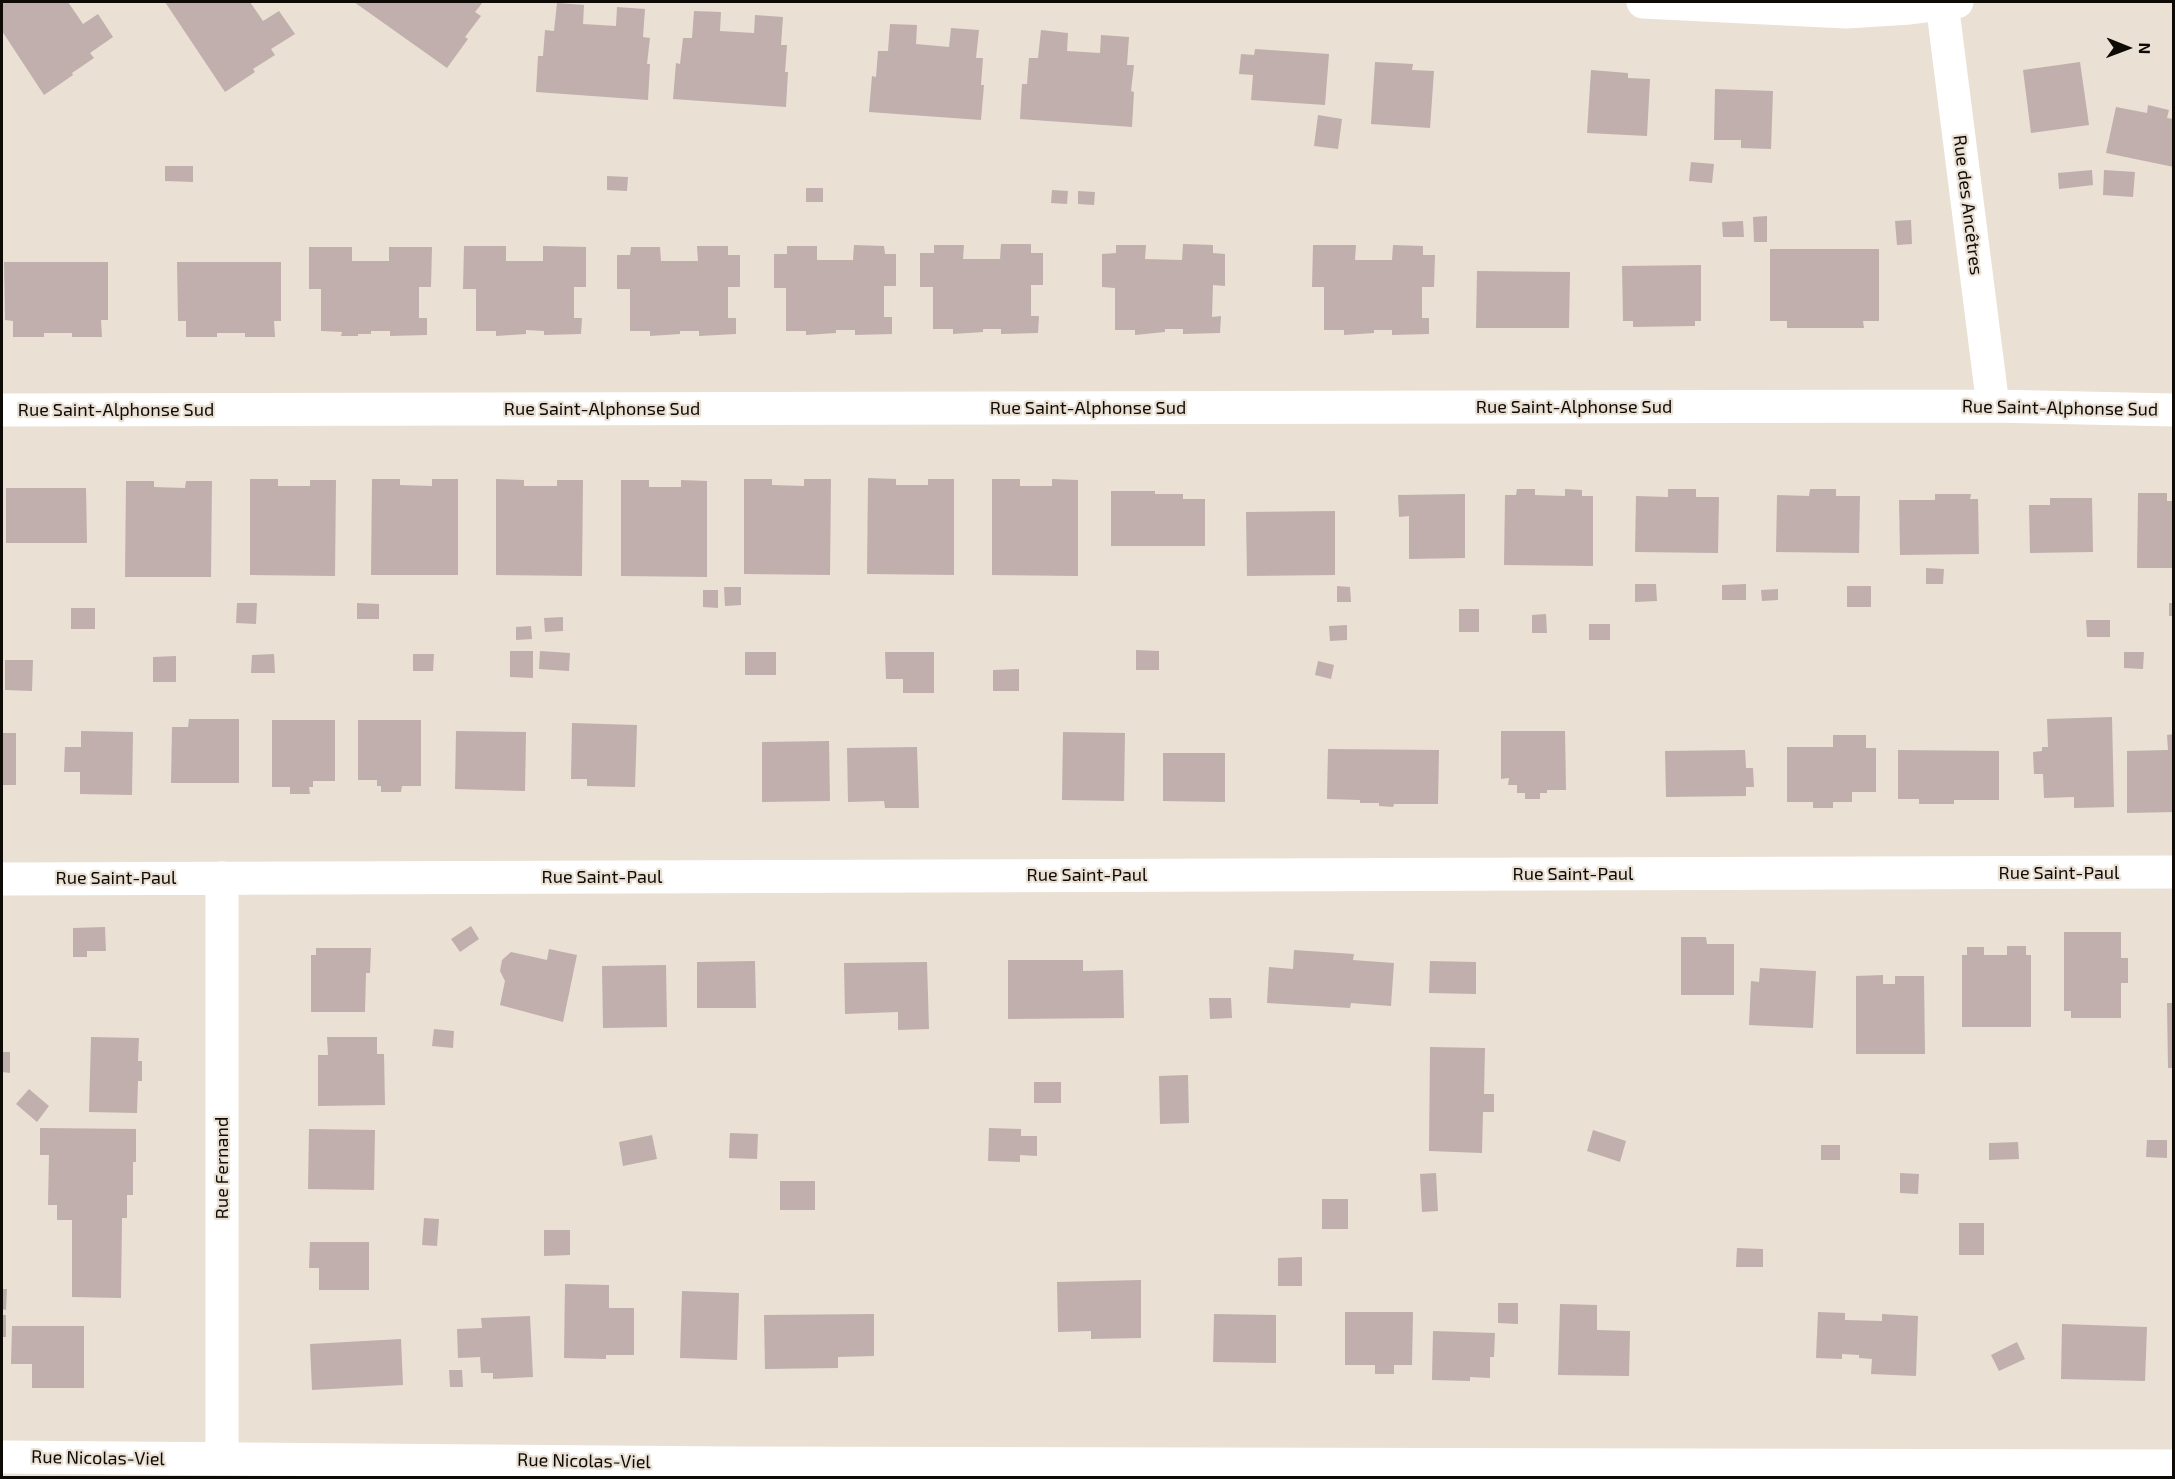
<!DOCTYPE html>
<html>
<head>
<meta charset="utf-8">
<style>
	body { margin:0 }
	#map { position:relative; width:2175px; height:1479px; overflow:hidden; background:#eae0d4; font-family:"Exo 2",sans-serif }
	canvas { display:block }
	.frame { position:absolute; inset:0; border:3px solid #0e0b07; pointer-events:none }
	.north { position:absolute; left:2097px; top:18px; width:60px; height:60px; -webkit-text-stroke:4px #eae0d4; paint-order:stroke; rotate:91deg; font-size:16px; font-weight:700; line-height:24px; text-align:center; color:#0e0b07 }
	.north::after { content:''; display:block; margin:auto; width:21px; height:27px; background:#0e0b07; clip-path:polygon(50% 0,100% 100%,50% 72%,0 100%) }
</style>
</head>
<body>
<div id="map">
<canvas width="2175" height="1479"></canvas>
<div class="frame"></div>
<div class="north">N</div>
</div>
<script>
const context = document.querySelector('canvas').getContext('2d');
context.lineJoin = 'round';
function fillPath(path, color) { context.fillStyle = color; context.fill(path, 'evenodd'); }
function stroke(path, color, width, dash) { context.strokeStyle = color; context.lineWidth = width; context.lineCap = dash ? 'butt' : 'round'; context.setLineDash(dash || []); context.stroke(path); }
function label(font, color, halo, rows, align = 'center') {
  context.font = font + ' "Exo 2",sans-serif'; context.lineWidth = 4.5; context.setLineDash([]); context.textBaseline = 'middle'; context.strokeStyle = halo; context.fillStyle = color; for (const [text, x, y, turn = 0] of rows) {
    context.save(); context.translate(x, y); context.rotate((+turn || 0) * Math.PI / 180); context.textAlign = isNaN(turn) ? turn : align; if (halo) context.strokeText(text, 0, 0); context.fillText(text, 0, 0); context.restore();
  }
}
fillPath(new Path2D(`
	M2,2H68L83,24L98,14L113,37L90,53L94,58L72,73L73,75L44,95L2,31Z
	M165,2H250L263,21L279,11L295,34L271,49L275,55L253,69L255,72L225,92Z
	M354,2H483L475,12L481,16L465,37L468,39L447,68Z
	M557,3L584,5L583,24L616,26L617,7L645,9L643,37L650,38L647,64H650L648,100L536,92L538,56H543L545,30L554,31Z
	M694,11L721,12L720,31L754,33L755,15L783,17L781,45H787L785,72H788L786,107L673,99L676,63L680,64L683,38H692Z
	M890,24L917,25L916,44L949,47L951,28L979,30L976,58H983L981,85H984L981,120L869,112L872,76L876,77L878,51H888Z
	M1041,30L1068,33L1067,51L1100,53L1101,35L1129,37L1127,65H1134L1131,91L1134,92L1132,127L1020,119L1022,84H1027L1029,58H1038Z
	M1255,49L1329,54L1325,105L1251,100L1253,75L1239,74L1241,54L1254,55Z
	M1375,62L1413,64L1412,70L1434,71L1430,128L1371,124Z
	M2080,62L2089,125L2031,133L2023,70Z
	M1591,70L1628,73V78L1650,79L1647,136L1587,133Z
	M1715,89L1773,91L1771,149L1741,148V140H1714Z
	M2148,105L2169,110L2167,118L2174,119V167L2106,153L2116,107L2147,113Z
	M1318,115L1342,119L1338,149L1314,146Z
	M1691,162L1714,164L1712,183L1689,181Z
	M165,166H193V182L165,181Z
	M2092,170L2093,185L2059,189L2058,173Z
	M2104,170L2135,172L2133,197L2103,195Z
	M607,176L628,177L627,191L607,190Z
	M806,188H823V202H806Z
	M1052,190L1068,191L1067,204L1051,203Z
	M1078,191L1095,192L1094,205L1078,204Z
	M1767,216V242H1754L1753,217Z
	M1911,220L1912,244L1897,245L1895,221Z
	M1743,221L1744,237H1723L1722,222Z
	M1001,244H1031V253H1043V285H1031V316H1039L1038,333L1001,334V329H983V332L953,334V329H933V287H920V253H934V245H964L963,259H1000Z
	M1183,244L1213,245V253L1225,254V286L1213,285L1212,317L1221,316L1220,333L1183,334V329H1165V332L1135,335V330H1115V288L1102,287V254L1116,253V245H1146L1145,259L1182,260Z
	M854,245L884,246L885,254H896V286H884V317H892V334L855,335V330H836V333L806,335V331H786V288H774V254H787V246H817V260H853Z
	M1313,245H1356L1355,260H1392L1393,245L1423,246V255H1435L1434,287H1422V318H1429V334L1392,335V330H1374V333L1344,335V330H1324V287H1312Z
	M464,246H506V261H543V246L586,247V287H574V318H582L581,334L544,335V331L526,330V334L496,336V331H476V289H463Z
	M697,246H728V255H740V287H728V318H736V334L699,336V331H680V334L650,336V331H630V289H617V255H630L631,247H660L661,261H698Z
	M309,247H352V261H389V247H432L431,287H419V318H427V335L390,336V331H371V334H358V336H341L342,332L321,331V289H309Z
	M1770,249H1879V321H1863L1864,328H1787V321H1770Z
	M4,262H108V320H101L102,337H72V333H44V337H13V321L5,320Z
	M177,262H281V321H274L275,337H245V333H217V337H186V321H178Z
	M1701,265V321H1695V326L1633,327V321H1623L1622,266Z
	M1477,271L1570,272L1569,328H1476Z
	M868,478L896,479V485H928V479H954V575L867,574Z
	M250,479H278V486H310V480H336L335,576L250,575Z
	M372,479H400V485L432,486V479H458V575H371Z
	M496,479L524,480V486H557V480H583L582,576L496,575Z
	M744,479H772V485L804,486V479H831L830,575L744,574Z
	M992,479H1020V486H1052V479L1078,480V576L992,575Z
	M621,480H649V487H681V480L707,481V577L621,576Z
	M126,481H154V487L185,488L186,481H212L211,577H125Z
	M6,488H86L87,543H6Z
	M1517,489H1535V495L1565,496V489L1582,490V496H1593V566L1504,565L1505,495H1516Z
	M1668,489H1696V497H1719L1718,553L1635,552L1636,496L1668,497Z
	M1810,489H1836V496H1860L1859,553L1776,552L1777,495L1809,496Z
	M1111,491H1155V494H1183V499H1205V546H1111Z
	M2138,493H2167V501H2174V568H2137Z
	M1465,494V558L1409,559V516L1399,517L1398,495Z
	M1935,494H1971L1970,499H1978L1979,554L1900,555L1899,500H1935Z
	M2050,498H2092L2093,552L2030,553L2029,505H2050Z
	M1335,511V575L1247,576L1246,512Z
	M1926,568L1944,569L1943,584H1926Z
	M1635,584H1656L1657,601L1635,602Z
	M1746,584V600H1722V585Z
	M1337,586L1350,587L1351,602H1337Z
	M1847,586H1871V607H1847Z
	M724,587H741V605L725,606Z
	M1778,589V600L1762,601L1761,590Z
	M703,590H718V608L703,607Z
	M237,603H257L256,624L236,623Z
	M357,603L379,604V619H357Z
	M2169,603H2174V616H2169Z
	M71,608H95V629H71Z
	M1459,609H1479V632H1459Z
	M1546,614L1547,633H1532V615Z
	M563,617V631L545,632L544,618Z
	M2086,620H2110V637H2087Z
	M1589,624H1610V640H1589Z
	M1347,625V640L1330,641L1329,626Z
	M531,626L532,639L516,640V627Z
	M1136,650L1159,651V670H1136Z
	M510,651H533V678L510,677Z
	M540,651L570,653L569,671L539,669Z
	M745,652H776V675H745Z
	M885,652H934V693H903V679H886Z
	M2124,652H2144L2143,669L2124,668Z
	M274,654L275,673H251L252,655Z
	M413,654H434L433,671H413Z
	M176,656V682H153V657Z
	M5,660H33L32,691L5,690Z
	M1318,661L1334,665L1331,679L1315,675Z
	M1019,669V691H993V670Z
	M2112,717L2114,807L2074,808V797L2044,798L2043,774H2034L2033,752L2042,751V747H2048L2047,719Z
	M189,719H239V783H171L172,727H188Z
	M272,720H335V781H313V787H309L310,794H290V787H272Z
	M358,720H421V786H402L401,792H381V786H377V780H358Z
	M572,723L637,725L635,787L587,786V779H571Z
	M81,731L133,732L132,795L80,794V772H64L65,747H81Z
	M456,731L526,732L525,791L455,789Z
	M1501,731H1565L1566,790H1547V793H1540V799H1525V793H1517V785H1508L1509,778L1501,779Z
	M1063,732L1125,733L1124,801L1062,800Z
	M2,733H16V785H2Z
	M2174,734V812L2127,813V751L2168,750L2167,735Z
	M1833,735H1866V748H1876V792H1852V802H1833V808H1813V802H1787V747H1833Z
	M829,741L830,801L762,802V742Z
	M917,747L919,808H885L884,801L848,802L847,748Z
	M1328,749L1439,750L1438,804H1394L1393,807L1379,806V803H1360V800L1327,799Z
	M1745,750L1746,768H1753L1754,787H1746V796L1666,797L1665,751Z
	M1898,750L1999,751V800H1954V804H1919V799H1898Z
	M1163,753H1225V802L1163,801Z
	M471,926L479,939L460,952L451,939Z
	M105,927L106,951H87V957H73V928Z
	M2064,932H2121V958H2128V983H2121V1018H2071V1011H2064Z
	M1681,937H1706L1707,944H1734V995H1681Z
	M2007,946H2026V955H2031V1027H1962V955H1967V947H1984V955H2007Z
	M316,948H371L370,973H366L365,1012H311V955H316Z
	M549,949L577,955L563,1022L500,1005L505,981L500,971L502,960L511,952L547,960Z
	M1294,950L1354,954L1353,960L1394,963L1391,1006L1351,1003L1350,1008L1267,1003L1269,967L1293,969Z
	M1008,960H1083V971L1123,970L1124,1018L1008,1019Z
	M755,961L756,1008H697V962Z
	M1430,961L1476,962V994L1429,993Z
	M927,962L929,1029L898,1030V1012L845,1014L844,963Z
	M666,965L667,1027L603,1028L602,966Z
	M1760,968L1816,971L1813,1028L1749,1025L1751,981L1759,982Z
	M1883,975V984H1895V976H1924L1925,1054H1856V976Z
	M1209,998H1231L1232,1018L1210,1019Z
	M2167,1003H2174V1068H2168Z
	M434,1029L454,1031L453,1048L432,1046Z
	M91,1037L139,1038L138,1061H142V1081H138L137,1113L89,1112Z
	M327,1037H377V1054H384L385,1105L318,1106V1055H328Z
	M1430,1047L1485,1048L1484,1094H1494V1112H1483L1482,1153L1429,1151Z
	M2,1052H10V1073L2,1072Z
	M1188,1075L1189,1123L1160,1124L1159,1076Z
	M1034,1082H1061V1103H1034Z
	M29,1089L49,1106L37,1122L16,1104Z
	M40,1128L136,1129V1162H133V1195H127V1218H122L121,1298L72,1297V1220H57V1205H48L49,1155H40Z
	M989,1128L1021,1129V1136H1037V1156L1020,1155V1162L988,1161Z
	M309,1129L375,1130L374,1190L308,1189Z
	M1593,1130L1626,1141L1620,1162L1587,1151Z
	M730,1133L758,1134L757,1159L729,1158Z
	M652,1135L657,1159L623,1166L619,1142Z
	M2147,1140H2167V1158L2146,1157Z
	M2018,1142L2019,1159L1989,1160V1143Z
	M1821,1145H1840V1160H1821Z
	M1436,1173L1438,1211L1422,1212L1420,1174Z
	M1900,1173L1919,1174L1918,1194L1900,1193Z
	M780,1181H815V1210H780Z
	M1322,1199H1348V1229H1322Z
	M424,1218L439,1219L437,1246L422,1245Z
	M1959,1223H1984V1255H1959Z
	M544,1230H570V1255L544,1256Z
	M310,1242H369V1290H319V1268H309Z
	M1737,1248L1763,1249V1267H1736Z
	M1302,1257V1286H1278V1258Z
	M1141,1280V1338L1091,1339V1331L1058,1332L1057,1282Z
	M565,1284L609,1285V1308H634V1355H606V1359L564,1358Z
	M2,1289H7L6,1310L2,1309Z
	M682,1291L739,1293L737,1360L680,1358Z
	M1498,1303H1518V1324L1498,1323Z
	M1560,1304L1597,1305V1330L1630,1331L1629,1376L1558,1375Z
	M1345,1312H1413L1412,1365H1394V1374H1375V1365H1345Z
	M1818,1312L1845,1313V1320L1882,1321V1314L1918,1316L1916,1376L1871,1374L1872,1359L1859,1358V1355L1842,1354V1359L1816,1358Z
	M874,1314V1356L838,1357V1368L765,1369L764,1315Z
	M1214,1314L1276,1315V1363L1213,1362Z
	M2,1315H6V1337H2Z
	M530,1316L533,1377L493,1379V1373H481L480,1357L458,1358L457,1329L482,1328L481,1318Z
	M2062,1324L2147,1327L2145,1381L2061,1379Z
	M12,1326H84V1388H32V1364H11Z
	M1433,1331L1495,1333L1494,1357H1490V1378L1470,1377V1381L1432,1380Z
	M401,1339L403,1385L312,1390L310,1344Z
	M2017,1342L2025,1359L1999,1371L1991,1355Z
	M449,1370H462L463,1387H450Z`), '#c0afad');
stroke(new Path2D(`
	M1643,2L1846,12L1910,8L1957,2
	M1942,3L1993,406
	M2,410L1993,406L2174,410
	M222,878V1459
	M2,879L2174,872
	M2,1457L731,1463L2174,1466`), '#fff', 33);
label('18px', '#0e0b07', '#eae0d4', [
	["Rue des Ancêtres",1968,205,83],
	["Rue Saint-Alphonse Sud",1574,407],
	["Rue Saint-Alphonse Sud",1088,408],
	["Rue Saint-Alphonse Sud",2060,408,1],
	["Rue Saint-Alphonse Sud",602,409],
	["Rue Saint-Alphonse Sud",116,410],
	["Rue Saint-Paul",2059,873],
	["Rue Saint-Paul",1573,874],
	["Rue Saint-Paul",1087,875],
	["Rue Saint-Paul",602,877],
	["Rue Saint-Paul",116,878],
	["Rue Fernand",222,1168,-90],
	["Rue Nicolas-Viel",98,1458,1],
	["Rue Nicolas-Viel",584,1461,1]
]);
</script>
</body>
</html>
